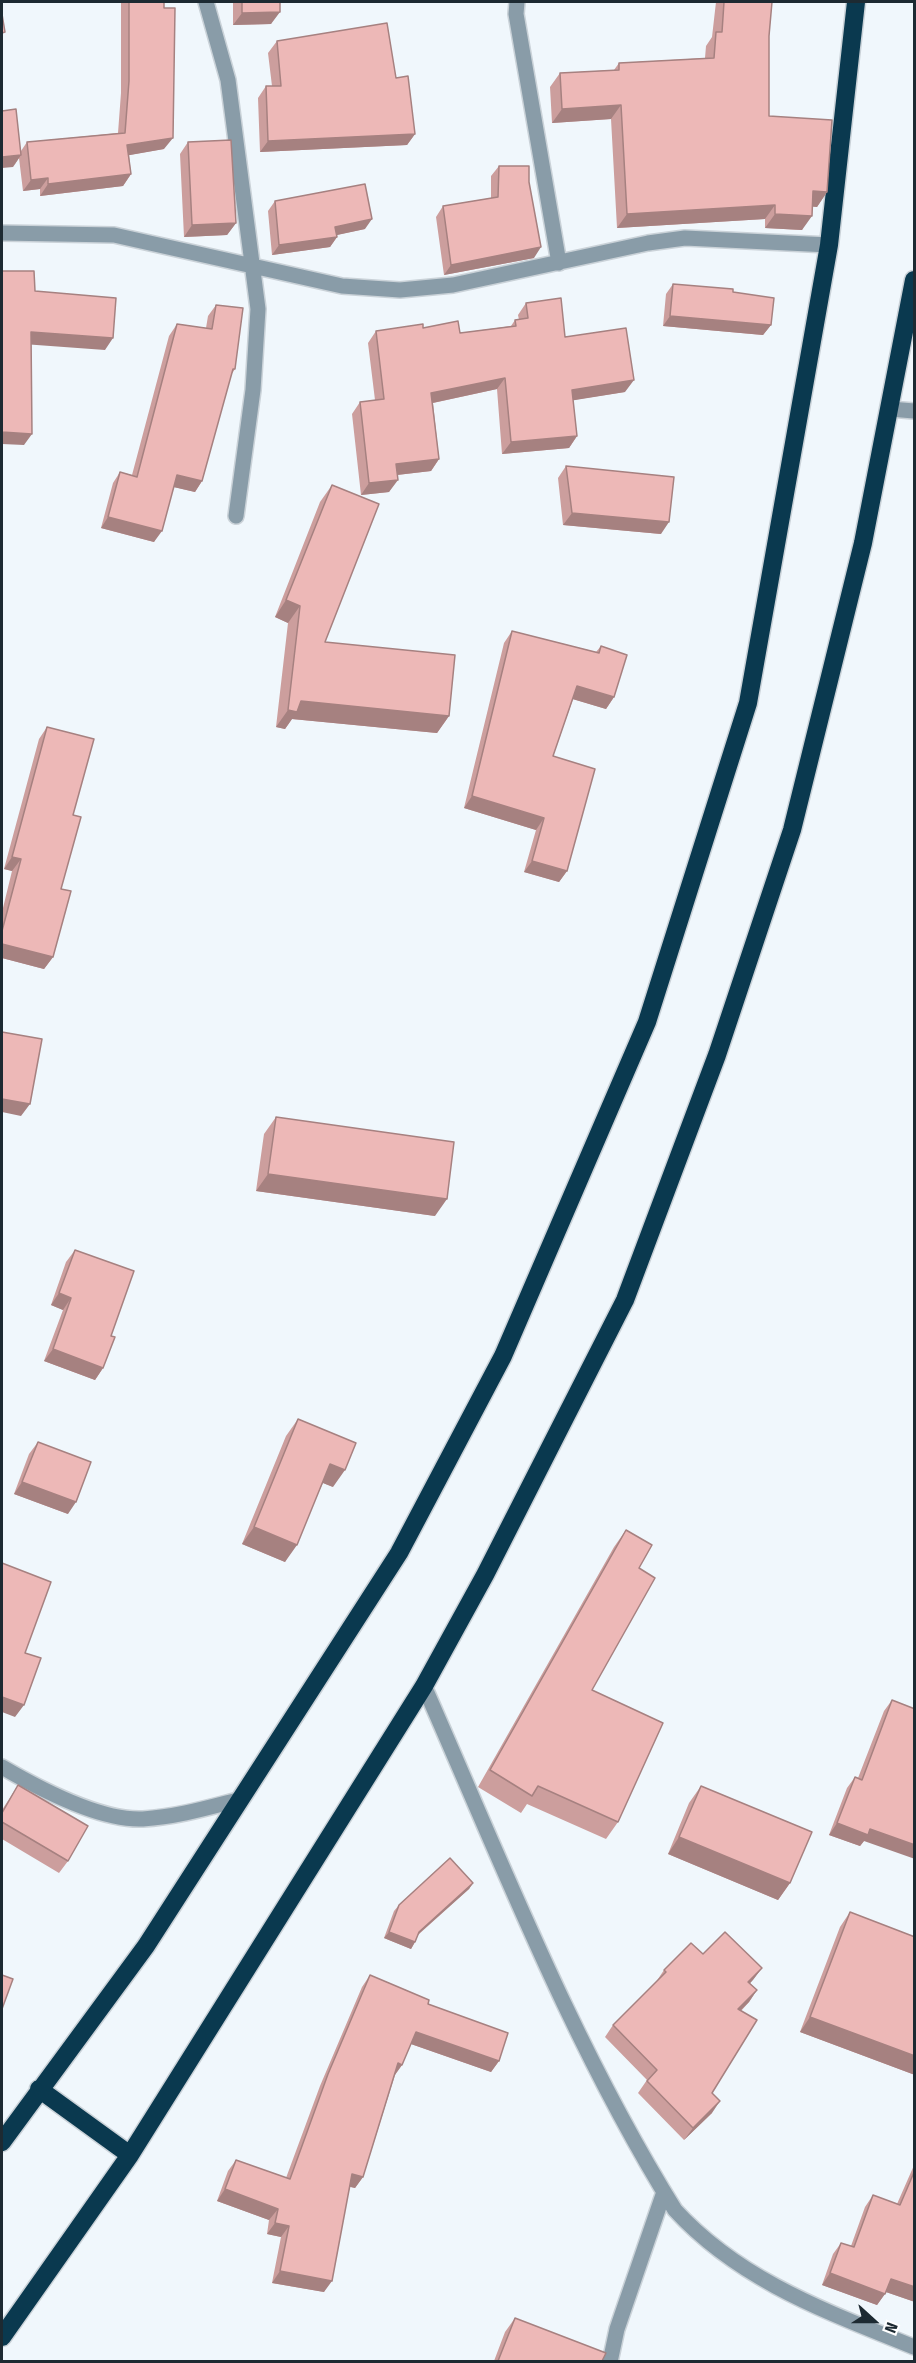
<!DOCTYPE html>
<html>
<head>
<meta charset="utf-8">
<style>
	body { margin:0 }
	#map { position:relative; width:916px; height:2363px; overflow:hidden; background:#f0f7fc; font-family:"Fira Sans Condensed",sans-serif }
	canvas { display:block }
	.frame { position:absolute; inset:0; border:3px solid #1d2a32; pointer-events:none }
	.north { position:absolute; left:844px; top:2291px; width:60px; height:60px; -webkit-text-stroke:4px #fff; paint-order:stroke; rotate:111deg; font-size:16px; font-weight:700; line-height:24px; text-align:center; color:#1d2a32 }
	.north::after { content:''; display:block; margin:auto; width:21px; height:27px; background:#1d2a32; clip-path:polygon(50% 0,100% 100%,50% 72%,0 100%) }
</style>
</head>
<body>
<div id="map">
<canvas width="916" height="2363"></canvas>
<div class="frame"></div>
<div class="north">N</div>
</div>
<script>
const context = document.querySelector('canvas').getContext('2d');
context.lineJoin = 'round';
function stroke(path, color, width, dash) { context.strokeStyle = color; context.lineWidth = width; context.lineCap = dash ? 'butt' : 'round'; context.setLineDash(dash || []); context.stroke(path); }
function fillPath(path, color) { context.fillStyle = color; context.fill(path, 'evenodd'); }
const minor = new Path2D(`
	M206,2L228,80L258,309L253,390L236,516
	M517,2L516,14L559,263
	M2,233L114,235L342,286L400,290L453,285L648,243L685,238L829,245
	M890,409L914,411
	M424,1686C502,1863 573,2046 675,2210C740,2281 828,2312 914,2347
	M2,1767C38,1788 101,1821 143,1819C176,1817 207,1808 238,1800
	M610,2362L617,2329L664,2192`);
const highway = new Path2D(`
	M39,2089L130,2155
	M2,2142L146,1946L399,1553L503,1356L647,1022L748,703L829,245L856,2
	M2,2337L130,2155L424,1686L485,1575L625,1300L717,1055L792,830L863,543L914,280`);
stroke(minor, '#cad2d8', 18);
stroke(highway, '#cad2d8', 21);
stroke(minor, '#899ca8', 15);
stroke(highway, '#0a394f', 18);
fillPath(new Path2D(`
	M121,2H164V149L129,155L131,174L123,186L40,196V189L23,191L19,158L13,167L21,151L27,142L118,133L121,93Z
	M233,2H280L271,24L233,25Z
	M716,2H772L769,36V116L827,192L817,207L812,206L802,230L765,228V219L617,228L611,119L552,123L550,87L560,73L614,70L619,63L705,58L706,46L712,37Z
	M277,41L396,78L415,134L407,145L260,152L258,98L266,86H272L268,53Z
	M188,142L236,223L227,235L184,237L180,154Z
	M499,166L529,182L534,258L444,275L436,217L443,206L491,198V176Z
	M275,201L365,229L336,235L337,237L330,247L272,255L268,211Z
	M673,284L733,292L771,325L763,335L663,326L666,294Z
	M526,303L625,392L573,400L577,436L569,448L502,454L497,389L433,403L439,459L431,471L397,475L389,492L361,495L352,414L360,402L375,400L368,343L376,331L423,328L460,333L511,326L515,320H519L518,315Z
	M216,305L235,369L231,375L202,481L195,492L174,487L154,542L101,528L113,483L120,472L132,475L169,336L177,324L206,328L208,316Z
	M566,466L661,534L563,525L558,478Z
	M332,485L325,642L449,716L437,733L292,719L285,729L276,727L288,623L275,617L320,502Z
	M512,631L596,652L601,646L614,697L606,709L573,699L553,756L567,871L559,882L524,872L536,830L464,808L504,643Z
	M47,727L73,815L61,889L53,957L44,969L2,958V912L12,871L4,869L39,739Z
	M276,1117L435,1216L256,1191L264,1134Z
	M75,1250L111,1336L103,1368L95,1380L44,1361L63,1310L51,1305L66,1262Z
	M298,1419L333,1487L323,1483L285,1562L242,1544L286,1436Z
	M38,1442L68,1514L14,1494L29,1454Z
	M626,1530L639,1568L592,1690L618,1822L606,1839L527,1804L521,1813L478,1787L614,1547Z
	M892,1700L864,1841L860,1846L829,1835L847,1788L855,1777L858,1778L884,1711Z
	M18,1785L68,1861L59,1873L2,1839V1810Z
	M701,1786L790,1883L778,1900L668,1854L689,1803Z
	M473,1883L469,1889L418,1935L415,1942L411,1949L384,1938L394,1911L399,1905Z
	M850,1912L915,1937V2075L800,2032L840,1927Z
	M703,1954L762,1968L750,1983L757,1990L749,2002L741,2011L712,2093V2113L684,2140L638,2093L647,2080L605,2037L613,2025L656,1982L664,1970Z
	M370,1975L428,2004L499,2061L491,2072L411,2044L402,2065L395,2075L363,2177L355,2188L350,2187L324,2292L272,2283L281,2237L267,2234L269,2220L217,2201L228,2171L236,2160L286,2178L320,2086L362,1987Z
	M915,2163V2302L886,2292L877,2305L822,2285L833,2254L841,2243L851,2246L865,2207L873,2195L897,2204Z
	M515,2318L602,2361H494L505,2332Z`), '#cc9e9d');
fillPath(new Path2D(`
	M280,12L271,24L233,25L242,13Z
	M621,105L611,119L552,123L562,109Z
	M415,134L407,145L260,152L268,141Z
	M173,138L164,149L119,157L127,145Z
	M21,155L13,167L2,168V157Z
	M131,174L123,186L40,196L48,184Z
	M48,178L40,189L23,191L31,180Z
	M813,191L827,192L817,207L803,206Z
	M775,205L765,219L617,228L627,214Z
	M775,214L812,216L802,230L765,228Z
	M372,219L365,229L328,237L335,227Z
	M236,223L227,235L184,237L192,225Z
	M337,237L330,247L272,255L279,245Z
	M541,247L534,258L444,275L451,265Z
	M670,316L771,325L763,335L663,326Z
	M31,332L113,338L105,350L23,344Z
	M505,378L497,389L423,405L431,393Z
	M634,380L625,392L563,402L572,390Z
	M2,432L32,434L24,445L2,444Z
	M577,436L569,448L502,454L511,442Z
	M439,459L431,471L388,476L396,464Z
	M177,475L202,481L195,492L169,486Z
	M398,480L389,492L361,495L369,483Z
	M572,513L669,522L661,534L563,525Z
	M108,517L162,531L154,542L101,528Z
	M286,600L300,606L288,623L275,617Z
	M577,686L614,697L606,709L569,698Z
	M301,701L449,716L437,733L292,719L285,729L276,727L288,710Z
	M472,796L544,818L536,830L464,808Z
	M12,857L21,859L12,871L4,869Z
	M532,861L567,871L559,882L524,872Z
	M2,944L53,957L44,969L2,958Z
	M2,1099L30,1104L21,1116L2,1112Z
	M268,1174L447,1199L435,1216L256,1191Z
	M59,1293L71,1298L63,1310L51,1305Z
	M53,1349L103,1368L95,1380L44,1361Z
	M330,1464L345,1470L333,1487L318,1481Z
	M22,1482L76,1502L68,1514L14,1494Z
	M254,1527L297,1545L285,1562L242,1544Z
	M2,1697L24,1705L15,1717L2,1712Z
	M837,1823L870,1829L915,1845V1859L864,1841L860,1846L829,1835Z
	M679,1837L790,1883L778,1900L668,1854Z
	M473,1883L469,1889L414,1938L419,1932Z
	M389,1932L415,1942L411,1949L384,1938Z
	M762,1968L753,1980L740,1994L748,1982Z
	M757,1990L749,2002L730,2021L738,2009Z
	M810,2017L915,2056V2075L800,2032Z
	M416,2032L499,2061L491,2072L408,2043Z
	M398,2063L402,2065L394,2076Z
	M720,2101L712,2113L684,2140L693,2128Z
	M352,2174L363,2177L355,2188L344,2185Z
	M225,2189L278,2209L269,2220L217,2201Z
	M275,2223L289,2226L281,2237L267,2234Z
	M280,2271L332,2281L324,2292L272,2283Z
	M830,2273L885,2294L877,2305L822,2285Z
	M891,2279L915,2287V2302L883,2291Z`), '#a68180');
const building = new Path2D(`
	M129,2H164V8H175L173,138L127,145L131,174L48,184V178L31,180L27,142L125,133L129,81Z
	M242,2H280V12L242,13Z
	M724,2H772L769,36V116L832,120L827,192L813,191L812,216L775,214V205L627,214L621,105L562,109L560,73L619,70V63L714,58L716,32H722Z
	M2,14L5,32L2,33Z
	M387,23L396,78L408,76L415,134L268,141L266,86H281L277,41Z
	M16,109L21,155L2,157V111Z
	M231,140L236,223L192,225L188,142Z
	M499,166H529V182L541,247L451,265L443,206L498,197Z
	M365,184L372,219L335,227L337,237L279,245L275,201Z
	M2,271H34L35,291L116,298L113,338L31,332L32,434L2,432Z
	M673,284L733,289V292L774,298L771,325L670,316Z
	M561,298L565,337L626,328L634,380L572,390L577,436L511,442L505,378L431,393L439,459L396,464L398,480L369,483L360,402L384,399L376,331L423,324V328L458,321L460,333L516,326L515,320L528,318L526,303Z
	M216,305L243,308L235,369H233L202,481L177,475L162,531L108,517L120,472L137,477L177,324L212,329Z
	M566,466L674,477L669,522L572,513Z
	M332,485L379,504L325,642L455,655L449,716L301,701L297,712L288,710L300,606L286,600Z
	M512,631L599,653L601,646L627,655L614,697L577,686L553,756L595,769L567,871L532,861L544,818L472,796Z
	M47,727L94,739L73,815L81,817L61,889L71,891L53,957L2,944V931L21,859L12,857Z
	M2,1032L42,1039L30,1104L2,1099Z
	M276,1117L454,1142L447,1199L268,1174Z
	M75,1250L134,1271L111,1336L115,1337L103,1368L53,1349L71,1298L59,1293Z
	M298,1419L356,1443L345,1470L330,1464L297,1545L254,1527Z
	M38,1442L91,1462L76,1502L22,1482Z
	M626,1530L652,1545L639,1568L655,1578L592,1690L663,1723L618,1822L538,1786L532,1796L490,1770Z
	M2,1563L51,1582L25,1653L41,1658L24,1705L2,1697Z
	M892,1700L915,1709V1845L870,1829L868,1835L837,1823L855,1777L862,1780Z
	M18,1785L88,1826L68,1861L2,1822V1813Z
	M701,1786L812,1832L790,1883L679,1837Z
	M450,1858L473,1883L419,1932L415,1942L389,1932L399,1905Z
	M850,1912L915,1937V2056L810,2017Z
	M725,1932L762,1968L748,1982L757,1990L738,2009L757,2020L712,2093L720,2101L693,2128L647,2081L657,2070L613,2025L666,1972L664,1970L691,1943L703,1954Z
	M2,1975L13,1979L2,2009Z
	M370,1975L429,2000L428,2004L508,2033L499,2061L416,2032L402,2065L398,2063L363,2177L352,2174L332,2281L280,2271L289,2226L275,2223L278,2209L225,2189L236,2160L290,2179L328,2074Z
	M915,2170V2287L891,2279L885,2294L830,2273L841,2243L854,2247L873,2195L900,2205Z
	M515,2318L606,2353L602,2361H498Z`);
fillPath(building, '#edb8b7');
stroke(building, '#a68180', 1.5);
</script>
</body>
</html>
